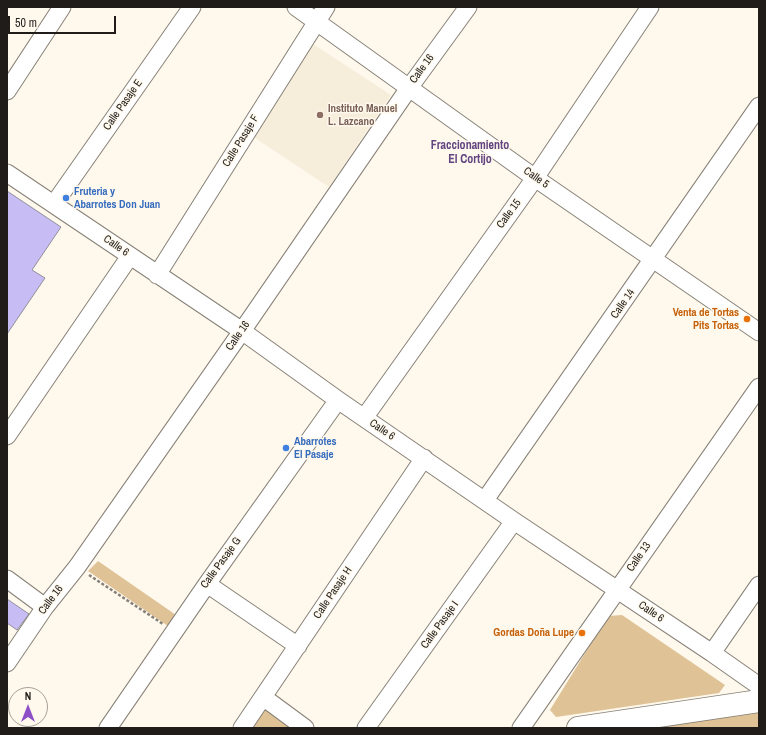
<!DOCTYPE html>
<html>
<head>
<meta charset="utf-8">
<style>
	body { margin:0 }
	#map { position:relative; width:766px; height:735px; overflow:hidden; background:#fef8ed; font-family:"Archivo Narrow",sans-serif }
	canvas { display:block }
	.frame { position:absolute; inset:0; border:8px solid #1f1c19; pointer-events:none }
	.north { position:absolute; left:8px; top:687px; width:40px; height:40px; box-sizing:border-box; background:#fef8ed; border:1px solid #a5a098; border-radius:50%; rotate:0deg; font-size:11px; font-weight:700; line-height:16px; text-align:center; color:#1f1c19 }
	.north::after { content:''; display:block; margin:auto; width:14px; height:18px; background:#8d50c7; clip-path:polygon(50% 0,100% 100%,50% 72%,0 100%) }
	.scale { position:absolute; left:8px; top:16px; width:108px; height:18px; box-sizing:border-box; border:2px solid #1f1c19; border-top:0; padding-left:5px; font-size:12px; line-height:14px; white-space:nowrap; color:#1f1c19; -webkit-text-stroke:3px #fef8ed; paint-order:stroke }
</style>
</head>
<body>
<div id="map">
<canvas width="766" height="735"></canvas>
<div class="frame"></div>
<div class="north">N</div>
<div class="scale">50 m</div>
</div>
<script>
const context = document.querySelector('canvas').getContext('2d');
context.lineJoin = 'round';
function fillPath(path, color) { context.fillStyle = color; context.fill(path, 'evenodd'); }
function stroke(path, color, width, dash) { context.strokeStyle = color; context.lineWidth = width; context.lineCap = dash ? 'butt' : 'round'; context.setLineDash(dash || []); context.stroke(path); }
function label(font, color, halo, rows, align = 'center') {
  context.font = font + ' "Archivo Narrow",sans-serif'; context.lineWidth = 3; context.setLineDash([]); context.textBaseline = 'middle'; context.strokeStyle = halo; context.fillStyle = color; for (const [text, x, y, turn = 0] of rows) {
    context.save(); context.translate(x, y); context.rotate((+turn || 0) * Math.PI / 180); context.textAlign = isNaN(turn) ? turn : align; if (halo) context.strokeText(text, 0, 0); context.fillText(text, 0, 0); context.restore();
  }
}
fillPath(new Path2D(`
	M310,42L391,95L329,187L249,134Z`), '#f7eddb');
fillPath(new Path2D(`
	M98,561L176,615L168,626L88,571Z
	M622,615L725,685L719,693L556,717L550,710L608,616Z
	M268,704L300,728H251Z
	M759,707V728H615Z`), '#dfc396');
const building = new Path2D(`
	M7,191L61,227L32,270L45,278L7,334Z
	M7,599L29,614L17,630L7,623Z`);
fillPath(building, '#c7bcf4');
stroke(building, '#918f9a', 1);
const street = new Path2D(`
	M296,7L535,178L759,332
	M7,91L62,7
	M7,173L242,331L338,400L514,521L712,653L759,686
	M54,204L192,7
	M157,275L326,7
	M364,418L535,178L650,7
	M7,436L130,256
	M485,500L759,106
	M7,579L45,607
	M207,584L298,646
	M712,653L759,585
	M7,663L45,607L77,567L242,331L409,88L468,7
	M263,697L305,728
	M108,728L207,584L338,400
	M242,728L424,458
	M366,728L514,521
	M521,728L759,387`);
const secondary = new Path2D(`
	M578,728L759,701`);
stroke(street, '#878177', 19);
stroke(secondary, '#878177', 24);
stroke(new Path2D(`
	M89,575L163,624`), '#85817a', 2.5, [3, 2]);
stroke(street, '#fff', 17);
stroke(secondary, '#fff', 22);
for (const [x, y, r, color] of [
	[320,115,4,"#8d6e63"],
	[66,198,4,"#3f7fe0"],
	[747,319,4,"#e8710a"],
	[286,448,4,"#3f7fe0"],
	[582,633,4,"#e8710a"]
]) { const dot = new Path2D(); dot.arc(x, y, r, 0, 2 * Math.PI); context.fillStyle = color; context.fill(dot); stroke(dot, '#fef8ed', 1.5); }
label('11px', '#1f1c19', '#fef8ed', [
	["Calle 16",422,69,-54],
	["Calle Pasaje E",123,105,-55],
	["Calle Pasaje F",241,141,-58],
	["Calle 5",536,178,35],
	["Calle 15",509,214,-54],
	["Calle 6",116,246,35],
	["Calle 14",623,304,-55],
	["Calle 16",238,336,-55],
	["Calle 6",382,430,34],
	["Calle 13",639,557,-55],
	["Calle Pasaje G",221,563,-54],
	["Calle Pasaje H",333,593,-56],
	["Calle 16",51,600,-53],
	["Calle 6",651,612,34],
	["Calle Pasaje I",440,625,-54]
]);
label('bold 11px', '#785e54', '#fef8ed', [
	["Instituto Manuel",328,109],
	["L. Lazcano",328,122]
], 'left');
label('bold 11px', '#366cbe', '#fef8ed', [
	["Fruteria y",74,192],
	["Abarrotes Don Juan",74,205],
	["Abarrotes",294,442],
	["El Pasaje",294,455]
], 'left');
label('bold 11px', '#c56008', '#fef8ed', [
	["Venta de Tortas",739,313],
	["Pits Tortas",739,326],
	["Gordas Doña Lupe",574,633]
], 'right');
label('bold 12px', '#614480', '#fef8ed', [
	["Fraccionamiento",470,146],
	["El Cortijo",470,160]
]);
</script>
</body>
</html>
